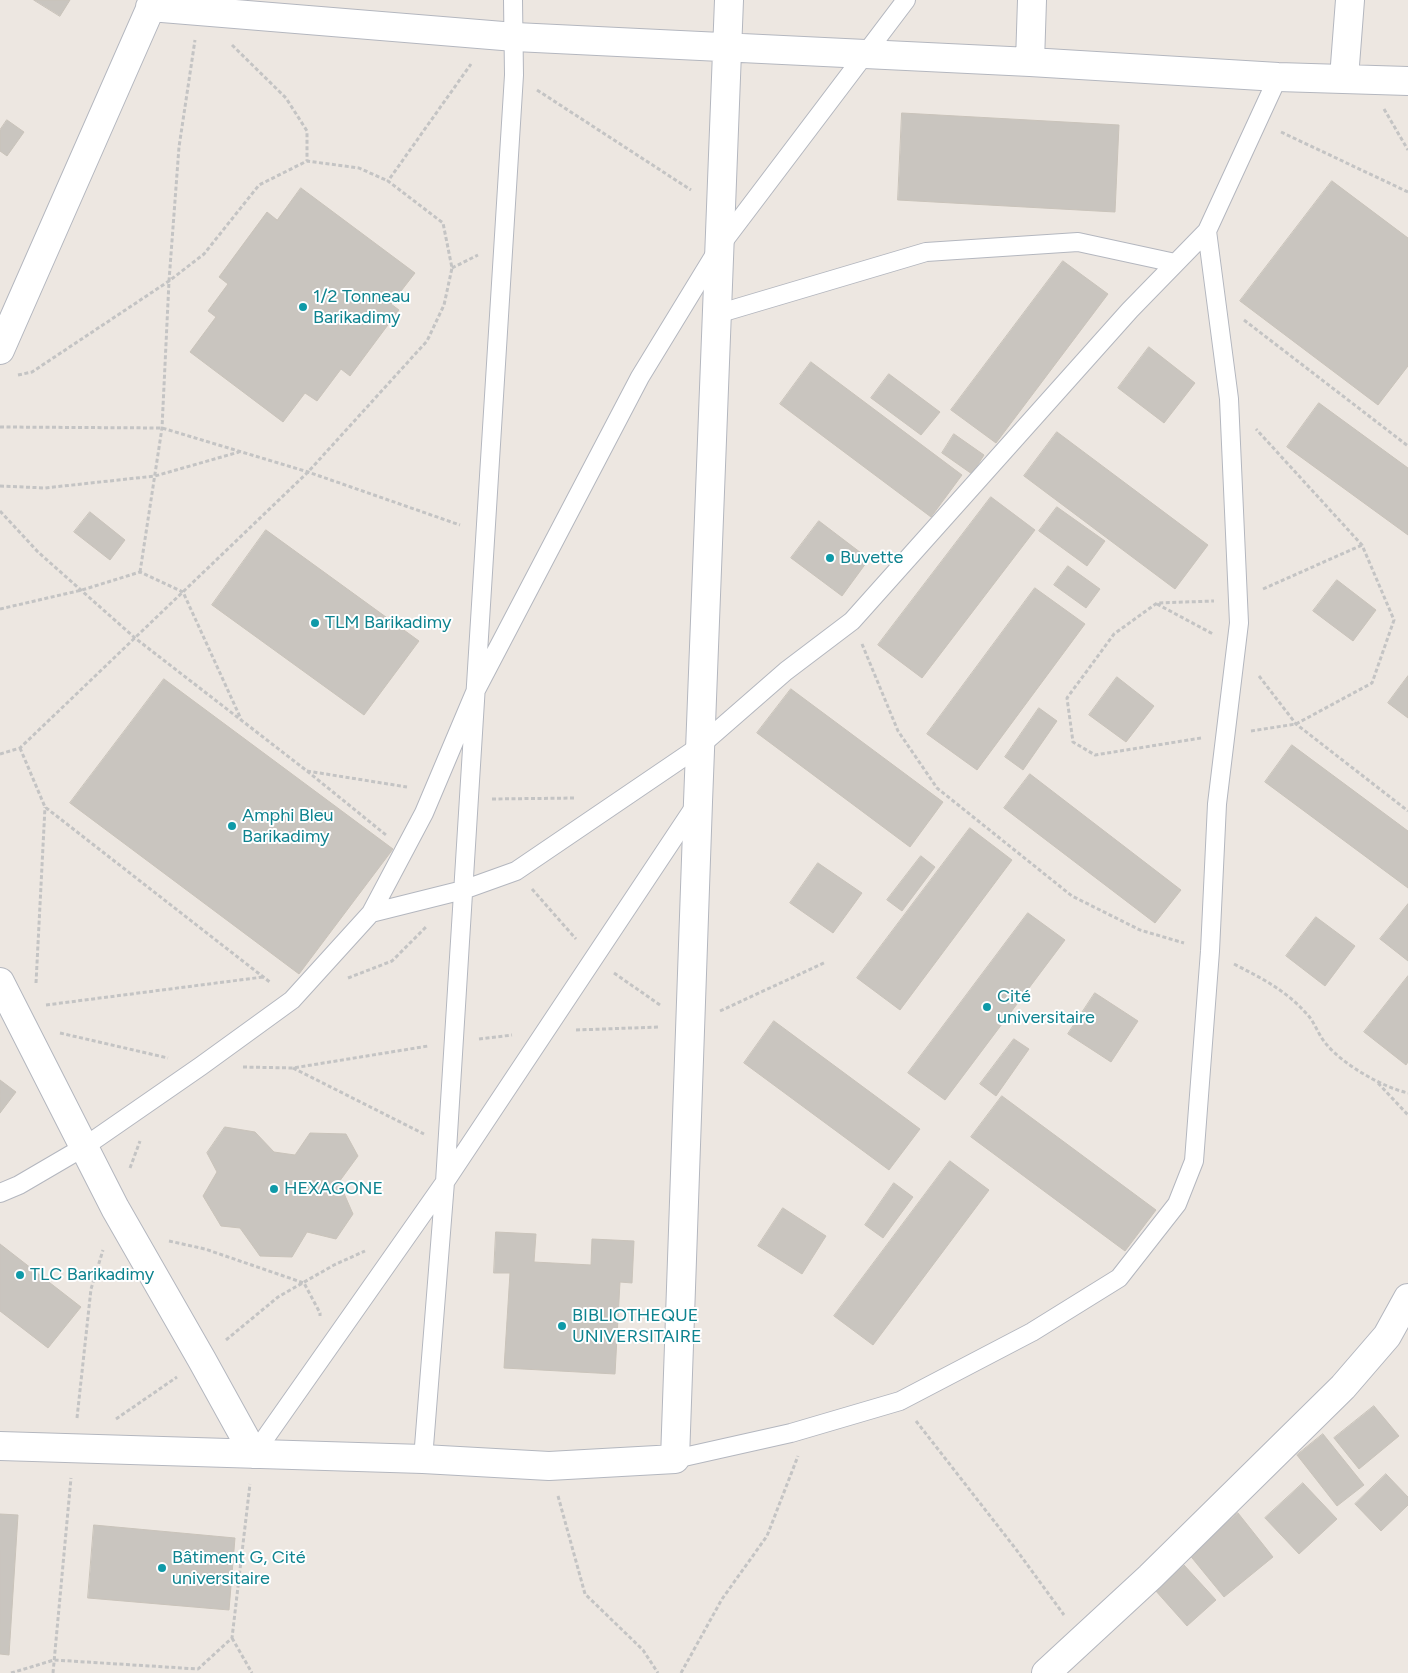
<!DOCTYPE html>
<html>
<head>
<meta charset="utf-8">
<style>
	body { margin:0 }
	canvas { display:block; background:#ede7e1 }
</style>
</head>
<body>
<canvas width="1408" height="1673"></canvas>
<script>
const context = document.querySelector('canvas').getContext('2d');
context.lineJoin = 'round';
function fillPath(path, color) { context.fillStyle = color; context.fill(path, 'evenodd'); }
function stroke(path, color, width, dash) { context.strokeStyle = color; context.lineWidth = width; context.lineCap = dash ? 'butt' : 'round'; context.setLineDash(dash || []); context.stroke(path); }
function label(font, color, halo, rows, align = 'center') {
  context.font = font + ' Figtree,sans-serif'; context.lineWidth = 4; context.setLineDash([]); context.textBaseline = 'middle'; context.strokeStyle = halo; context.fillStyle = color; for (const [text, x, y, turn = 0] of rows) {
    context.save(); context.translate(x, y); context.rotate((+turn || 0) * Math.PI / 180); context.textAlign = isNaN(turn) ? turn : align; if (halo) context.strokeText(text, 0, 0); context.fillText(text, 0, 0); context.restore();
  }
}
const building = new Path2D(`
	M34,0H70L60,16Z
	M902,113L1119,125L1115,212L898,200Z
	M7,120L24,132L7,156L0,151V130Z
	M1332,181L1408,238V366L1378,405L1240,301Z
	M301,188L415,273L391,304L399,310L350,376L341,369L317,401L305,393L283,422L190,352L216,317L208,311L228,284L219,277L267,212L277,220Z
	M1063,261L1108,294L996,443L951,410Z
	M1149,347L1195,383L1164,423L1118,388Z
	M811,362L962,475L931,517L780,404Z
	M889,374L940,412L921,435L871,398Z
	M1319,403L1408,468V535L1287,447Z
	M1057,432L1208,545L1175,589L1024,476Z
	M954,434L984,455L972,474L942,453Z
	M991,497L1035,530L922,678L878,645Z
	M1057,507L1105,541L1087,566L1039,531Z
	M90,512L125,540L110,560L74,532Z
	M819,521L869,559L842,596L791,558Z
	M266,530L419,641L364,715L212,605Z
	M1068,566L1100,589L1086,608L1054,585Z
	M1337,580L1376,610L1353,641L1313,611Z
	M1035,588L1085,624L977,770L927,734Z
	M1408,676V718L1388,703Z
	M1117,677L1154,706L1126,742L1089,715Z
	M164,679L393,849L299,974L70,803Z
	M791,689L943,802L910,847L757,733Z
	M1039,708L1057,721L1023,770L1005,757Z
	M1292,745L1408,831V888L1265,782Z
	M1030,774L1181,890L1155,923L1004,808Z
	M970,828L1012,860L900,1010L857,978Z
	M921,856L935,867L902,911L887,900Z
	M818,863L862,893L833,933L790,903Z
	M1408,904V961L1380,939Z
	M1028,913L1065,940L945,1100L908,1073Z
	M1316,917L1355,946L1325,986L1286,956Z
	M1408,976V1062L1406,1065L1364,1032Z
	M1095,993L1138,1021L1111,1062L1068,1034Z
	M774,1021L920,1129L889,1170L744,1063Z
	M1014,1039L1029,1049L996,1096L980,1084Z
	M0,1080L16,1092L0,1113Z
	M1002,1096L1156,1210L1125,1251L971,1137Z
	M225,1127L255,1132L274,1152L295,1155L310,1133L346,1134L358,1156L339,1182L353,1214L336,1239L307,1232L292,1257L260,1256L240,1228L221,1226L203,1196L217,1172L207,1153Z
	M950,1161L989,1190L873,1345L834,1316Z
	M894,1183L913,1197L883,1238L865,1225Z
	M783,1208L826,1236L802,1274L758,1246Z
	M496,1232L536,1234L534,1262L591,1265L592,1239L634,1241L632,1283L620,1282L615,1374L504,1368L510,1273H494Z
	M0,1244L81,1307L48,1348L0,1311Z
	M1374,1406L1399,1436L1359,1469L1334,1438Z
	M1323,1434L1364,1485L1337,1506L1297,1455Z
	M1386,1474L1408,1497V1505L1381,1531L1355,1504Z
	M1303,1483L1337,1519L1299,1554L1265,1518Z
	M1238,1513L1273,1557L1224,1597L1188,1553Z
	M0,1514L18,1515L9,1655L0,1654Z
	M94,1525L235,1538L229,1610L88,1598Z
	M1184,1565L1216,1600L1187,1626L1155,1590Z`);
fillPath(building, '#c9c5bf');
stroke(building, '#c9c3ba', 1);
const service = new Path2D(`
	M717,314L926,252L1078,242L1175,263
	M371,913L424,813L476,690L640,377L720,246L906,0
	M0,1193L19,1185L84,1147L201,1066L292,1000L371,913L463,890L516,871L700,746L786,671L852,621L1130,310L1207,231L1278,77
	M254,1454L445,1182L697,803
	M423,1459L445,1182L514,75L513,0
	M675,1459L791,1433L900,1401L1032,1332L1119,1278L1177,1204L1194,1161L1210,951L1217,804L1239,623L1229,399L1207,231`);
const minor = new Path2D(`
	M150,7L515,37L1030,62L1278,77L1408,81
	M1030,62L1032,0
	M1344,78L1350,0
	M0,350L154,0
	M0,982L115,1208L202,1360L254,1454
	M0,1446L423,1459L549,1466L675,1459L698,802L729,0
	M1046,1673L1150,1577L1343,1387L1387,1336L1408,1298`);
stroke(service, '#b4b7bf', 20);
stroke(minor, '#b4b7bf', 30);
stroke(new Path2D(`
	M232,45L286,98L307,131V161
	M537,90L691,190
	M1384,109L1408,150
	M1281,132L1408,192
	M452,268L478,255
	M1244,320L1408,446
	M18,375L32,372L169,281L204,254L259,185L307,161L359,168L388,181
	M0,427L162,428L308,472L460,525
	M0,486L45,488L155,476L239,452
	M0,511L38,552L135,638L307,771L386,835
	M140,572L162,428L169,281L179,147L195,40
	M1263,589L1362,545
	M1157,604L1213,634
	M0,609L82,590L140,572L183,592L241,719
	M862,644L898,731L937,788L1072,896L1140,930L1184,943
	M1259,676L1296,724L1408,811
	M1251,731L1296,724L1372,683L1394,620L1362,545L1256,429
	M1201,738L1095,755L1073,742L1067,698L1114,634L1157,603L1214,601
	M20,748L45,807L271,983
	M0,754L20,748L308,472L427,341L444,305L452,268L443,223L388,181L471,64
	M307,771L407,787
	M492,799L576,798
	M532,889L576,939
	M1234,964C1261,978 1284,989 1306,1013C1315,1022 1318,1035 1327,1045C1344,1065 1382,1087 1408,1093
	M614,973L660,1005
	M348,978L392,961L427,926
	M36,983L45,807
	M46,1005L263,977
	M720,1011L826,962
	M576,1030L659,1027
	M60,1033L168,1058
	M479,1039L512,1035
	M243,1067L293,1068L428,1046
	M293,1068L424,1134
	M1378,1083L1408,1115
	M130,1168L140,1141
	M169,1241L205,1249L304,1283L320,1313V1316
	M226,1340L278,1297L334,1265L365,1251
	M77,1418L91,1289L103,1250
	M116,1419L177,1377
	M916,1421L1015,1548L1064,1615
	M558,1496L585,1594L643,1650L658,1673
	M232,1638L252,1673
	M11,1673L54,1660L198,1669L232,1638L250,1484
	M53,1673L71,1478
	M681,1673L722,1599L767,1536L798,1456`), '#c4c4c4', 3, [4, 2.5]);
stroke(service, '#fff', 18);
stroke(minor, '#fff', 28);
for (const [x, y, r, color] of [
	[303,307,5,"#0f9aa8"],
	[830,558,5,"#0f9aa8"],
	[315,623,5,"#0f9aa8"],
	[232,826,5,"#0f9aa8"],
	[987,1007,5,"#0f9aa8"],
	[274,1189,5,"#0f9aa8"],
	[20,1275,5,"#0f9aa8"],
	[562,1326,5,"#0f9aa8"],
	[162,1568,5,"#0f9aa8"]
]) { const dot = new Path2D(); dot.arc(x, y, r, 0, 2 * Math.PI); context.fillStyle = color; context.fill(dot); stroke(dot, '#fff', 2); }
label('18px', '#0d838f', '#fff', [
	["1/2 Tonneau",313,297],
	["Barikadimy",313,318],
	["Buvette",840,558],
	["TLM Barikadimy",325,623],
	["Amphi Bleu",242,816],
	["Barikadimy",242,837],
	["Cité",997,997],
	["universitaire",997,1018],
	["HEXAGONE",284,1189],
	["TLC Barikadimy",30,1275],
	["BIBLIOTHEQUE",572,1316],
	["UNIVERSITAIRE",572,1337],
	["Bâtiment G, Cité",172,1558],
	["universitaire",172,1579]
], 'left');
</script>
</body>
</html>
